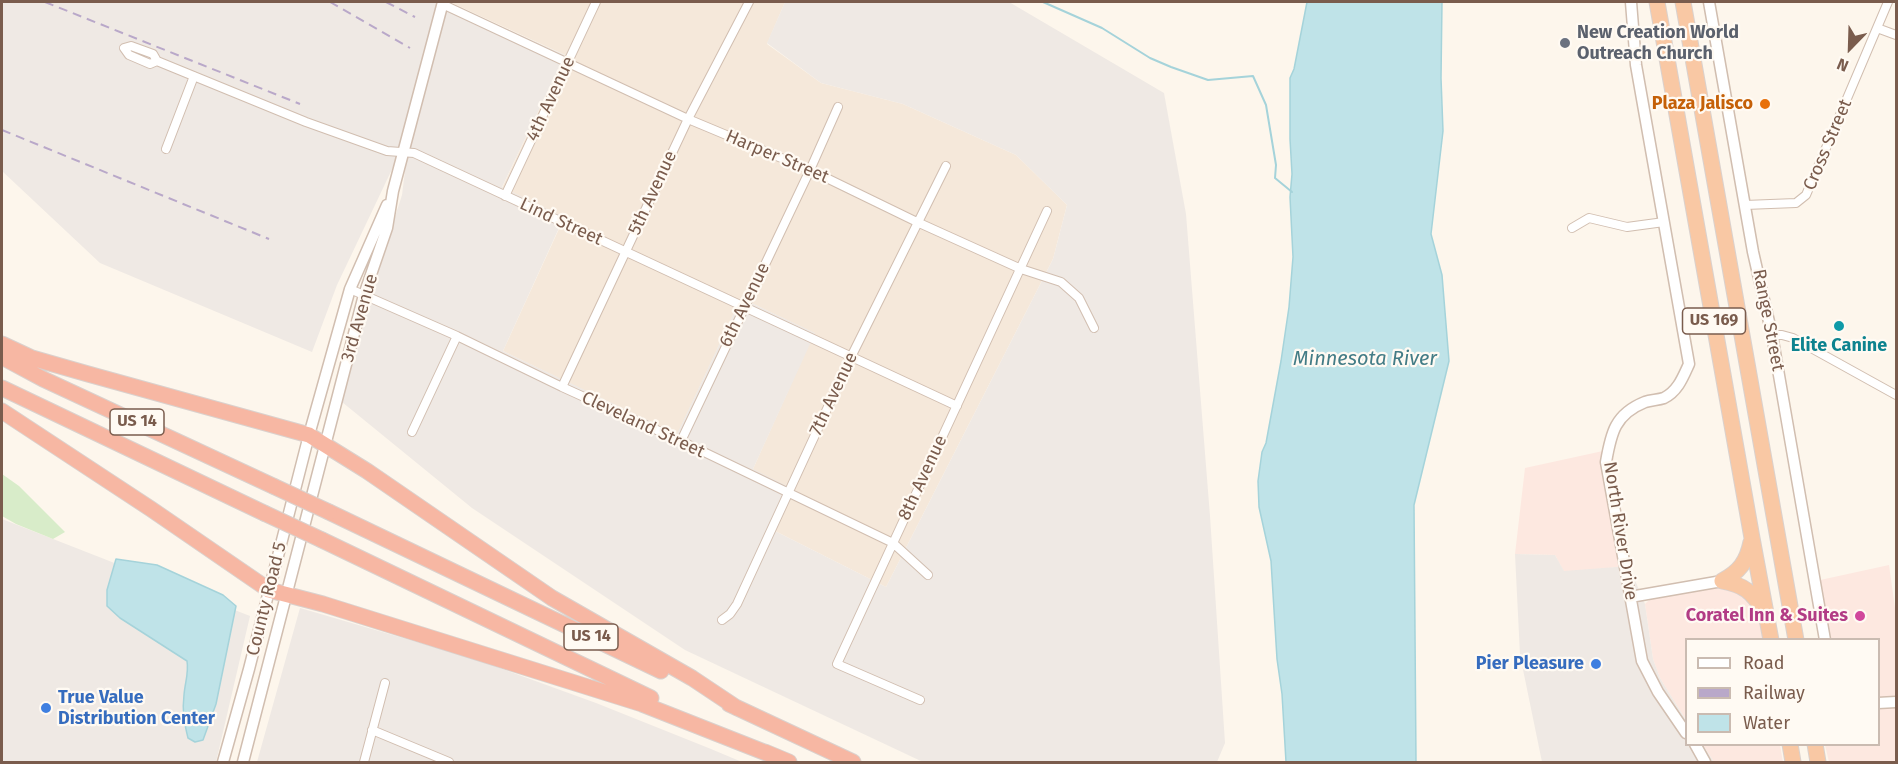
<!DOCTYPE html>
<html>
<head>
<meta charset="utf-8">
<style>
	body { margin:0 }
	#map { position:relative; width:1898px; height:764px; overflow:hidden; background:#fdf6ec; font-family:"Fira Sans",sans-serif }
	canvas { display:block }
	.frame { position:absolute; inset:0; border:3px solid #7a5c4d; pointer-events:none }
	.legend { position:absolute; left:1685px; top:638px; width:195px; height:108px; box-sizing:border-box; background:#fffaf3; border:2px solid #cabbb1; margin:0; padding:8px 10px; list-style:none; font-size:18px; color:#7a5c4d }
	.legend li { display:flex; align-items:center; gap:12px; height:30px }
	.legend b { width:30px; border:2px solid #cabbb1 }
	.north { position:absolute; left:1820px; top:18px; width:60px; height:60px; -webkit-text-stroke:4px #fffaf3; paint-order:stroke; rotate:203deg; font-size:16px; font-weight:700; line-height:24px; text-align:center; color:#7a5c4d }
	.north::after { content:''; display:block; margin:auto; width:21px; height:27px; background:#7a5c4d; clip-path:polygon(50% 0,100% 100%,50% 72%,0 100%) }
</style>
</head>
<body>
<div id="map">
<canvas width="1898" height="764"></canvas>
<div class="frame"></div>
<ul class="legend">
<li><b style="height:8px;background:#fff"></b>Road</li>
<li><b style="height:8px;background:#b9a8c9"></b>Railway</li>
<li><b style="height:16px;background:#bfe3e8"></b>Water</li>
</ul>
<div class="north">N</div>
</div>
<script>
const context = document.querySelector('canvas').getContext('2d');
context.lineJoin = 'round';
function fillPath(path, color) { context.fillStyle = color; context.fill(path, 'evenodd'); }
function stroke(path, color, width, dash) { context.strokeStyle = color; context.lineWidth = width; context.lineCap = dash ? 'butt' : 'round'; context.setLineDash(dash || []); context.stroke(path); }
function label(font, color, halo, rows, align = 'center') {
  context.font = font + ' "Fira Sans",sans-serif'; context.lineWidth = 4.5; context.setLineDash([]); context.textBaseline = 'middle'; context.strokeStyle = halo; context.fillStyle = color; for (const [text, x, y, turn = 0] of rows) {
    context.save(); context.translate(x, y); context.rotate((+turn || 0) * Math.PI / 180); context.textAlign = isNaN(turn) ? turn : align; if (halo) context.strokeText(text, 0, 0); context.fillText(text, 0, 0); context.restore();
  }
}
fillPath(new Path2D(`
	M450,2H785L767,44L821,83L903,104L1016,155L1067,205L1053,259L886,587L775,531L753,469L814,333L741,298L677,435L503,351L564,218L502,188L565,55Z`), '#f5e8da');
fillPath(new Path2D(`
	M1612,449L1629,566L1564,572L1555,555L1515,554L1525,468Z
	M1889,565L1896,615V762H1829L1825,745L1878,744V640L1821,639L1811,582Z
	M1716,588L1734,589L1754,605L1759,617L1763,639L1686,640V720L1660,678L1653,659L1645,604L1650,599Z
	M1703,745H1780L1783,762H1714Z`), '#fde8e0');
fillPath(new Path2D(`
	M2,2H437L394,165L337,285L312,352L100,263L2,171Z
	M447,2L565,55L502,187L564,217L503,351L677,434L741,298L815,333L753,469L795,490L775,531L886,587L1053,259L1067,205L1016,155L903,104L821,83L767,43L785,2H1009L1164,93L1186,214L1210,516L1225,743L1217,762H923L685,650L472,508L342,402L367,304L402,195L406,163Z
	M2,519L250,616L216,762H2Z
	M1515,554L1555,555L1564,571L1629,566L1645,604L1653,659L1660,678L1686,720V744L1703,745L1714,762H1542L1520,655Z
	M300,608L475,659L596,703L711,749L742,762H257Z`), '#efe9e4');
fillPath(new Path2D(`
	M2,474L19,486L65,532L53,539L16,524L2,516Z`), '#d8ecc9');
const water = new Path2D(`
	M1307,2H1442L1441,78L1443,131L1431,234L1442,275L1449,361L1414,505L1416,762H1286L1282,694L1277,659L1271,561L1259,507L1258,481L1262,452L1266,443L1281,361L1289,307L1293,257L1290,197L1292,174L1290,139V78L1294,69Z
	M116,559L157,565L223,595L236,606L216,704L203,740L195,742L188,738C184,722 182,711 184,695C185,682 189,673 187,661L120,618L107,606V590Z`);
fillPath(water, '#bfe3e8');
stroke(water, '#a5d3da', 1.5);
stroke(new Path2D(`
	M1043,2L1102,28L1150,58L1171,67L1208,80L1253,76L1266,105L1276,165L1275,178L1292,192`), '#a5d3da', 2);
const minor = new Path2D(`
	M442,4L688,119L810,170L917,222L1021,269L1061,282L1079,298L1094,328
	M1877,28L1896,35
	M131,46L153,54L157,61L150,64L129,55L124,48Z
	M157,61L306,122L387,151L414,153L957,406
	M166,149L194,76
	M505,196L596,2
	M1745,205L1796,203L1806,195L1888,2
	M1572,228L1589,218L1627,227L1664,222
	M350,289L457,336L562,387L681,441L893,543L928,575
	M1772,335H1782L1793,338L1896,395
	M562,387L688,119L749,2
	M412,432L457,336
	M681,441L810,170L838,107
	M722,620L730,614L737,604L851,357L946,166
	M920,700L837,664L1047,211
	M372,730L449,762
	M364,762L385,683`);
const tertiary = new Path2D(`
	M1631,2L1636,65L1689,364C1683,377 1678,391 1664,398C1658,400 1651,400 1645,402C1615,414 1611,433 1606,462L1642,661L1658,692L1686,733
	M1709,2L1753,252L1772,335L1825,640
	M1630,597L1722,581
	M1878,703L1896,702
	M1695,744L1705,762
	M223,762L249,669L309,435L350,289L387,205
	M243,762L364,295L387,228L393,191L443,2`);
const trunk = new Path2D(`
	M1657,2L1752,538L1771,640
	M1683,2L1796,640
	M1722,581C1745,585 1751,592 1764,610
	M1722,581C1739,572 1747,562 1751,542
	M1790,744L1793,762
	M1815,744L1818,762`);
const motorway = new Path2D(`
	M2,344L32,358L88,374L309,435L367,471L552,598L692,678L737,708
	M2,357L43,379L273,486
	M2,388L264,513
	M2,411L151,509L269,590L323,604L642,704L774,756
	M329,512L661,671
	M322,540L651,698
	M729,704L853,762
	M765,752L789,762`);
stroke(minor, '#d1beb0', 10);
stroke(tertiary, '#d1beb0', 13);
stroke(trunk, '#dad1cd', 17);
stroke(motorway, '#dad1cd', 17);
stroke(minor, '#fff', 8);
stroke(tertiary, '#fff', 10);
stroke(trunk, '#f9c8a4', 15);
stroke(motorway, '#f7b7a3', 15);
stroke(new Path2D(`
	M45,2L300,104
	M330,2L410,48
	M386,2L415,17
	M2,130L269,239`), '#b9a8c9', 2, [9, 6]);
const motorwayBridge = new Path2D(`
	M273,486L329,512
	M264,513L322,540`);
stroke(motorwayBridge, '#dad1cd', 17, []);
stroke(motorwayBridge, '#f7b7a3', 15);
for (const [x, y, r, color] of [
	[1565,43,6,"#6b7280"],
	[1765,104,6,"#e8710a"],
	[1839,326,6,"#0f9aa8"],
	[1860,616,6,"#d1479c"],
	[1596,664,6,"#3f7fe0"],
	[46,708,6,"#3f7fe0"]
]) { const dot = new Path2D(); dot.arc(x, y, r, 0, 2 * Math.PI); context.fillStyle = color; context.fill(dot); stroke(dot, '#fffaf3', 2); }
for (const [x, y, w] of [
	[1714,321,63],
	[137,422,54],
	[591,637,54]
]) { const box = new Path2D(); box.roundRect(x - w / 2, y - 13, w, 26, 4.5); context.fillStyle = '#fffaf3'; context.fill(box); stroke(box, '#7a5c4d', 1.5); }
label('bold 16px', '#7a5c4d', null, [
	["US 169",1714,321],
	["US 14",137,422],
	["US 14",591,637]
]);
label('bold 18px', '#5b616d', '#fffaf3', [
	["New Creation World",1577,33],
	["Outreach Church",1577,54]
], 'left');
label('18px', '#7a5c4d', '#fffaf3', [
	["4th Avenue",551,99,-65],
	["Cross Street",1828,145,-67],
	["Harper Street",777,157,23],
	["5th Avenue",653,193,-65],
	["Lind Street",561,222,25],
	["6th Avenue",745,305,-64],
	["3rd Avenue",360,318,-74],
	["Range Street",1768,320,79],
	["7th Avenue",834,394,-65],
	["Cleveland Street",643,425,25],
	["8th Avenue",923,478,-65],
	["North River Drive",1620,531,81],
	["County Road 5",267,599,-76]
]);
label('bold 18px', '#c56008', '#fffaf3', [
	["Plaza Jalisco",1753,104]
], 'right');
label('bold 18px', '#0d838f', '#fffaf3', [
	["Elite Canine",1839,346]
]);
label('bold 18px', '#b23c85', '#fffaf3', [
	["Coratel Inn & Suites",1848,616]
], 'right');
label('bold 18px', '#366cbe', '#fffaf3', [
	["Pier Pleasure",1584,664],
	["True Value",58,698,"left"],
	["Distribution Center",58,719,"left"]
], 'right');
label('italic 20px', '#437c86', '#fffaf3', [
	["Minnesota River",1365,359]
]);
</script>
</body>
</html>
